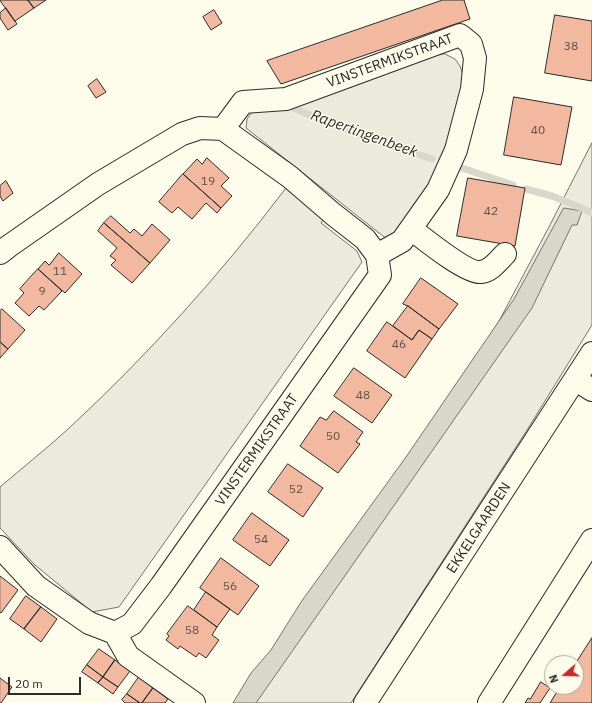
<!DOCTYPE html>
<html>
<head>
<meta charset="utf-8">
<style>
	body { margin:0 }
	#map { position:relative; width:592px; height:703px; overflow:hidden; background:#fdfbea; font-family:"IBM Plex Sans",sans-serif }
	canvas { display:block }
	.north { position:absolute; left:544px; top:655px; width:40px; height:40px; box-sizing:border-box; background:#fdfbea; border:1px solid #a9a89e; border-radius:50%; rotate:250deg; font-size:11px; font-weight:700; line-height:16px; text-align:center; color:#2b2b2b }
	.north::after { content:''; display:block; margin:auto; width:14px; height:18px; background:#c62828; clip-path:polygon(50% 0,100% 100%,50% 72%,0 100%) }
	.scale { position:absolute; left:8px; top:677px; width:73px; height:18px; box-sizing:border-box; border:2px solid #2b2b2b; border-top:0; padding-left:5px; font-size:12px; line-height:14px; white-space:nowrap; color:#2b2b2b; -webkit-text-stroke:3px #fdfbea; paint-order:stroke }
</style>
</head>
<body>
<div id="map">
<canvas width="592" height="703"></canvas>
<div class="north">N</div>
<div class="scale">20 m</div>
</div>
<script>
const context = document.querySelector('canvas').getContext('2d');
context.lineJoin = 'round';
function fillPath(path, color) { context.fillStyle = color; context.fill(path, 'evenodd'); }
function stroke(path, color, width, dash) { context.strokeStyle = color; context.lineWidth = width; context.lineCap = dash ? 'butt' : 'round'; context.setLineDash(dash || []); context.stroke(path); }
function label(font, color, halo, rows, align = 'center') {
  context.font = font + ' "IBM Plex Sans",sans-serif'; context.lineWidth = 3; context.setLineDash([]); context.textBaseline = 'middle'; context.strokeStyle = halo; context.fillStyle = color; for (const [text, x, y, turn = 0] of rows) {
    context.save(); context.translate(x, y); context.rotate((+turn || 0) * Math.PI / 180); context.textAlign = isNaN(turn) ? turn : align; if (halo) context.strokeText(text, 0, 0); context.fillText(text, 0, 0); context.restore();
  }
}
const green = new Path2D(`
	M445,54L455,59L460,66L464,78L447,144L434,176L414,212L388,240L246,128L247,119L252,112L437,55Z
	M592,143V325L527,430L351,703H252L282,660L499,321L550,225Z
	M286,188L324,218L321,223L357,251L362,262L119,607L92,612L35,565L0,528V487C22,468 45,450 67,430C147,356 220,275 286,188Z`);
fillPath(green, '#ecebdb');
stroke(green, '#74746e', 1);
const water = new Path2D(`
	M564,208L582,211L577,225H572L532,308L256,703H233L251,673L271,650L301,602L406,457L514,299Z`);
fillPath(water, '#d8d7c9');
stroke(water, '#74746e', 1);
stroke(new Path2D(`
	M295,109L366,137L432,159
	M462,168L513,185
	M526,189L552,196L584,209
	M586,210L592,213`), '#d8d7c9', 7);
const building = new Path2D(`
	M0,0H28L34,8L15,21Z
	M28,0H46L34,8Z
	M443,0H464L470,19L281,84L267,61Z
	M6,8L17,24L8,30L0,18V13Z
	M214,10L222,23L211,30L203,17Z
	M555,15L592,21V81L545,73Z
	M97,79L106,92L96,98L88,86Z
	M514,97L572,107L561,165L504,155Z
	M207,158L229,178L221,186L232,196L221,208L183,174L197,159L202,164Z
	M183,174L221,208L217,213L206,203L192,219L178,207L172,213L159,202Z
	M468,178L525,188L515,246L457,236Z
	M6,181L13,193L3,201L0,196V186Z
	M111,216L130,233L134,229L142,236L152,224L170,240L150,263L104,223Z
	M104,223L150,263L132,283L111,265L116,260L110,256L117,248L98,231Z
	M59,253L82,274L65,293L38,269L45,261L49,265Z
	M38,269L62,291L44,310L39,306L29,316L15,303L24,293L20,289Z
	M421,278L458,304L439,329L408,306L403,304Z
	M408,306L439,329L432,339L419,330L412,340L393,326Z
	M2,309L25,330L8,349L0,342V311Z
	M387,322L412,340L419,330L432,339L405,378L367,351Z
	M0,342L8,349L0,358Z
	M354,368L392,395L372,423L334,396Z
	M334,411L363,432L356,442L360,444L338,473L300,446L320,417L326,420Z
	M288,464L323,488L303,517L268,492Z
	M252,513L289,540L270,566L233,540Z
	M221,558L259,586L238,615L200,588Z
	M0,576L18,590L1,613L0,612Z
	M206,592L230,609L217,627L194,610Z
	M26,596L41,607L24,629L10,619Z
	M188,606L217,627L212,635L219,640L206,658L199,653L196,657L180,646L178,649L166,640L169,636L167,634Z
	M41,607L57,619L41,642L24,629Z
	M592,638V703H550L560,687H576V663Z
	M99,649L115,660L103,677L87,665Z
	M115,660L130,671L118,687L103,677Z
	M87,665L103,677L98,683L82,672Z
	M103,677L118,687L113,694L98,683Z
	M139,677L153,688L142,703H140L127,694Z
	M0,678L12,687L1,703H0Z
	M541,682L550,688L540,703H525L528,698L530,699Z
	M153,688L168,699L165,703H142Z
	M127,694L140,703H125L122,700Z`);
fillPath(building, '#f2b8a0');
stroke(building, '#2b2b2b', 1);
const minor = new Path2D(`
	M223,129L243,102L286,99L460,35L471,44L475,58L472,89L456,150L438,190L402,241L377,255
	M411,229C423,238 467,274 481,272C491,271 498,261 505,254
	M0,253L9,246L98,184L182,134L200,128L223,129L290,177L333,214L365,239L377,255L380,275L161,586L132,624L115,633
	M576,380L592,390
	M0,547L36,586L89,623L115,633L128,656L194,703
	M365,703L592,353
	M489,703L592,540`);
stroke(minor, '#2b2b2b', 24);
stroke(minor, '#fdfbea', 22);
label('12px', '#5d4e48', null, [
	["38",571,47],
	["40",538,131],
	["19",208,182],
	["42",491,212],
	["11",60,272],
	["9",42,292],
	["46",399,345],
	["48",363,396],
	["50",333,437],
	["52",296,490],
	["54",261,540],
	["56",230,587],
	["58",192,631]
]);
label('14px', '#2b2b2b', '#fdfbea', [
	["VINSTERMIKSTRAAT",390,61,-20],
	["VINSTERMIKSTRAAT",257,450,-55],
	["EKKELGAARDEN",479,528,-57]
]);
label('italic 15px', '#2b2b2b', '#fdfbea', [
	["Rapertingenbeek",364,134,20]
]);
</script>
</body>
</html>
